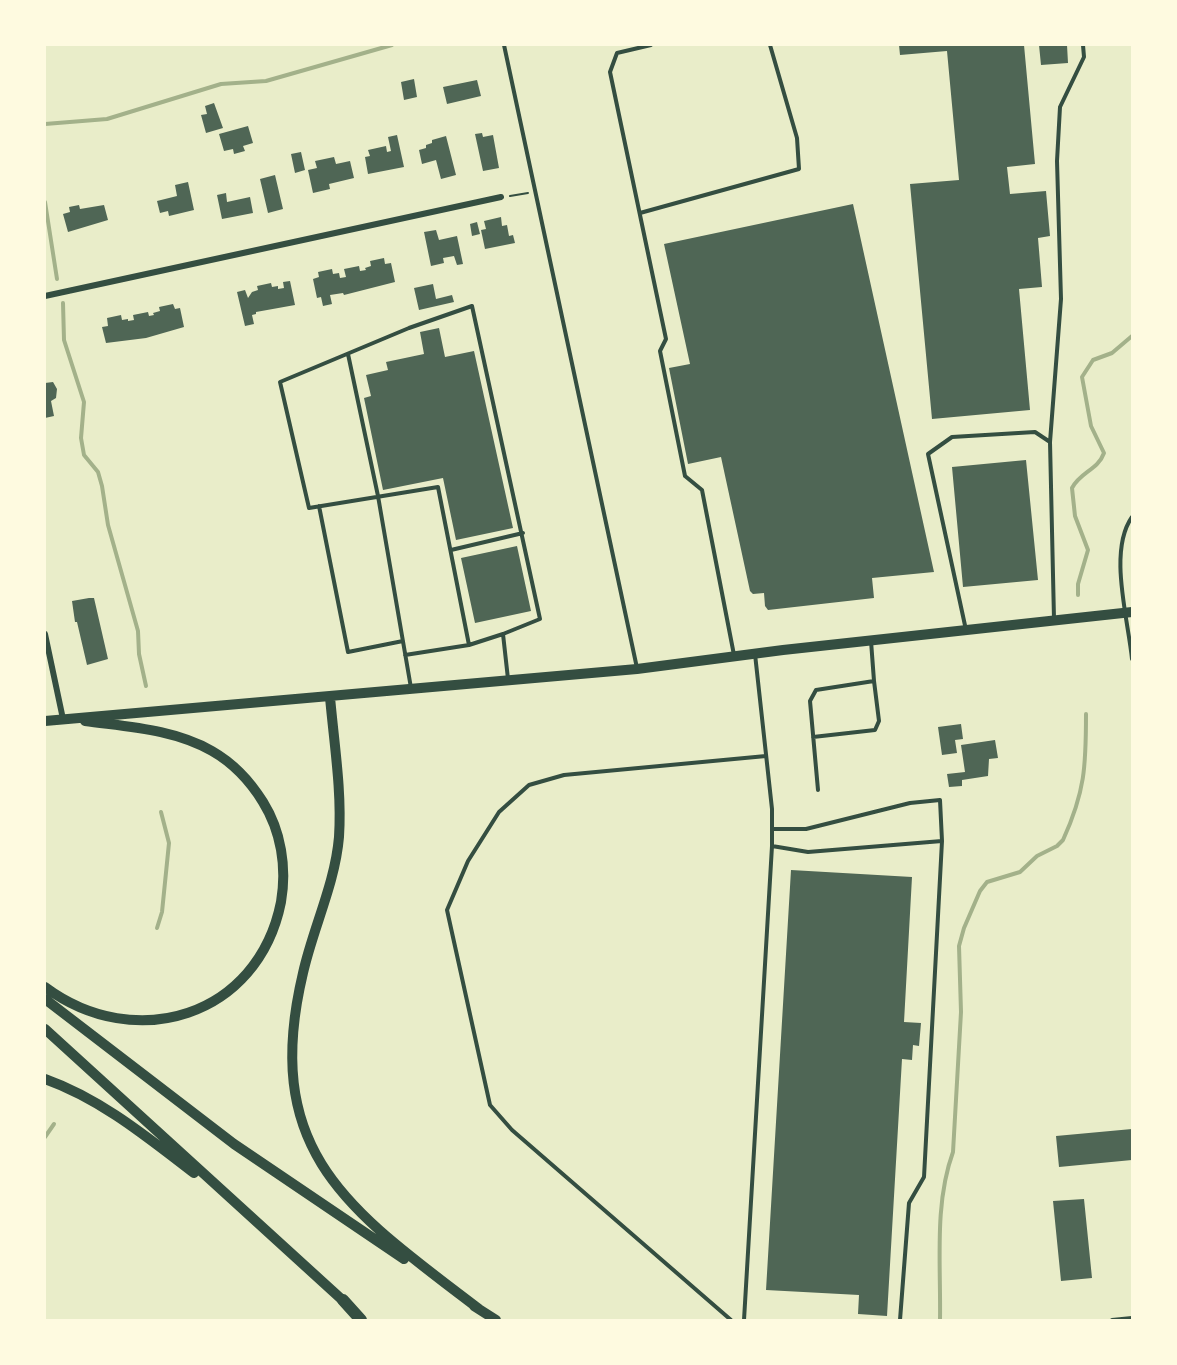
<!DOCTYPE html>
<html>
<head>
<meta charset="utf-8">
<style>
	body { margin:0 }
	#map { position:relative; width:1177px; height:1365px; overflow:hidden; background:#e9edc9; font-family:"Space Grotesk",sans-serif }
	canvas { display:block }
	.frame { position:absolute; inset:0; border:46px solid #fefae0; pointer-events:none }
</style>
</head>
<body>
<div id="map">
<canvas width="1177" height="1365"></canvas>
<div class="frame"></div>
</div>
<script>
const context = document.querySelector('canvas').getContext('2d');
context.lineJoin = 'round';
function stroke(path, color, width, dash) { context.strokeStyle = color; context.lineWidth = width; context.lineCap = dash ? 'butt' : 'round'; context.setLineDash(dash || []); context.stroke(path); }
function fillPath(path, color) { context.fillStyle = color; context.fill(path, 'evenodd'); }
stroke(new Path2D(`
	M45,124L107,119L221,84L266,81L392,45
	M45,202L57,279
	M63,303L64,340L84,402L81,438L84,455L98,472L102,486L108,525L138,631L139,654L146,686
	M1078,595V584L1088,550L1075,516L1072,488C1080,472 1098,470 1104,453L1091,426L1082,377L1093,360L1112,353L1132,336
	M157,928L162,912L169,843L161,812
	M45,1137L54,1124
	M940,1320C941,1265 934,1204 953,1152L961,1012L959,946L964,928L980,891L987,882L1020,872L1037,856L1057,846L1063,840C1085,792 1086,766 1086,714`), '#a3b18a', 4);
fillPath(new Path2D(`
	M899,45H1024L1035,164L1007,167L1010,194L1046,191L1050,236L1038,238L1042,287L1019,289L1030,410L932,419L910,184L959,180L947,51L900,55Z
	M1039,45H1067L1068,63L1041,65Z
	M414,79L417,97L404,100L401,82Z
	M477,80L481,96L447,104L443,87Z
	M214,103L223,128L206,133L201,115L207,114L205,106Z
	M248,126L253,143L243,146L245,151L234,154L233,149L224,151L219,134Z
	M482,133L483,137L493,135L499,168L483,171L475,134Z
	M397,135L404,167L368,174L365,157L370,156L368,150L386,146L387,152L391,151L388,137Z
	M446,136L456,175L441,179L436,160L422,164L419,150L426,148V145L432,143V140Z
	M301,152L305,170L295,173L291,154Z
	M334,157L336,164L350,161L354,178L329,184L330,189L313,193L308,170L317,168L315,161Z
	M275,175L283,209L268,213L260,179Z
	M188,182L194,210L169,216L168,211L160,213L157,201L177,196L175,185Z
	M226,193L227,202L250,197L253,213L222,219L217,195Z
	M853,204L934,572L872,578L874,598L768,610L765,606L764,593L753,594L750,591L721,457L688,464L669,368L690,364L664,244Z
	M79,205L80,209L104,205L108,220L68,232L63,214L70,212L69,207Z
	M501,217L502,226L507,225L509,236L513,235L515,243L485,249L481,230L486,229L484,221Z
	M477,222L480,234L472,236L470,224Z
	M436,230L439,240L457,236L463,264L457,265L454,256L443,258L444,263L431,266L424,232Z
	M384,258L385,264L391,263L395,282L344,295L343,293L330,295L332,304L323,306L321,297L317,298L313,279L319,277L318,272L332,269L333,274L339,273L340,278L346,277L344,269L359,266L360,271L366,270L365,268L371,266L370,261Z
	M290,281L295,305L256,312V314L252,315L254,324L245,326L237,292L245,290L248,298L252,292L258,290L257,286L271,283L272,287L278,286V289L284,288L283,282Z
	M433,284L436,299L452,295L454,302L419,310L414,288Z
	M173,304L175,309L180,308L184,327L146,338L106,343L102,327L108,326L107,318L121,315L122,320L128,319V321L134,320L133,315L148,312L149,316L154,315L153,313L160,311L159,307Z
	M439,328L445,357L474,351L513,528L456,540L443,478L383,490L364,398L371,396L366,375L388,370L386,362L424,354L420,332Z
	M53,382L57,389L56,398L51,401L54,416L45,418V383Z
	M1026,460L1038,580L963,587L952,467Z
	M517,546L531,611L475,623L461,558Z
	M89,598H94L108,659L87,665L77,622H75L72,601Z
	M961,724L963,739L955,740L957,753L942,755L938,727Z
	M995,740L998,758L989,759L988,776L962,780V786L949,787L947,774L965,772L961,745Z
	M791,870L912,877L904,1022L921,1023L919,1046L913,1045L912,1060L902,1059L887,1316L858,1314L859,1295L766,1290Z
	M1132,1129V1160L1059,1167L1056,1136Z
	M1084,1199L1092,1278L1061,1281L1053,1201Z`), '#4f6655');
stroke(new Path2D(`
	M510,196L528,193`), '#344e41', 2);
stroke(new Path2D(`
	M504,45L637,668
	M651,45L617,53L610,72L666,339L660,351L685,476L702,490L734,655
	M640,213L799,169L797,138L770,45
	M348,354L378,496L411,688
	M1050,442L1061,299L1057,161L1060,107L1084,57L1083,45
	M319,506L348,652L403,641
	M1132,517C1108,551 1128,618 1132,659
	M451,550L523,533
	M966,630L928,454L952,437L1035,432L1050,442L1054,619
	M469,645L438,487L309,508L280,382L409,328L472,306L540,619L503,634
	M405,655L469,645L503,634L508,679
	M813,737L875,730L879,721L874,681
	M818,790L810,701L816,690L874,681L871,641
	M772,829H806L910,803L940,800L942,841L808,852L772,846
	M731,1320L512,1130L490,1105L447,910L468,861L499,812L529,785L564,775L766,756
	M744,1320L772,846V809L755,654
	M900,1320L909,1203L924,1177L942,841
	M1112,1320L1132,1318`), '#344e41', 4);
stroke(new Path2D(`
	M45,296L501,197
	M45,634L63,719`), '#344e41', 6);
stroke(new Path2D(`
	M330,697C334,743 342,791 339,837C335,884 313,928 303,973C260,1154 351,1211 479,1309
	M45,721L637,669L783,650L1132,612
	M45,987C135,1054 258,1017 281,902C287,867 281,831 263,802C250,781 233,763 212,751C173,729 128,727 85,721
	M45,999L234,1144L404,1259
	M45,1029L349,1306
	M45,1079C101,1099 147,1137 194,1173
	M474,1306L496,1320`), '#344e41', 10);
stroke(new Path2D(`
	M343,1300L361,1320`), '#344e41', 12);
</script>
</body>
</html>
